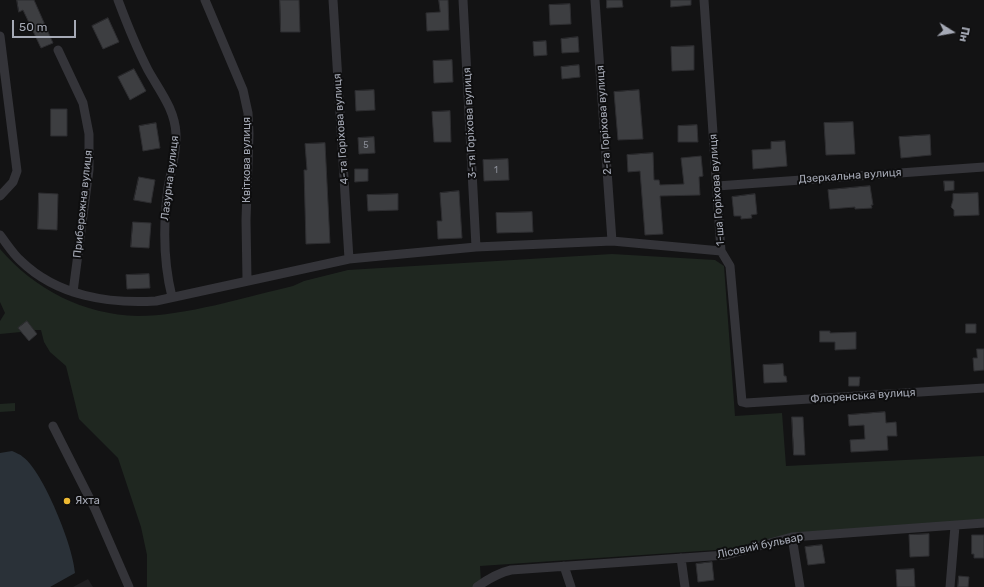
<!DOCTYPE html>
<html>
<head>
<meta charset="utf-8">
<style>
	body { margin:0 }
	#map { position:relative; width:984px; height:587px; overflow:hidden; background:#131314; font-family:Rubik,sans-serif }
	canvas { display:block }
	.north { position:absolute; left:932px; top:12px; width:40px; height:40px; -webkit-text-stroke:3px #0e0e0f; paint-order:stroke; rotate:101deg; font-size:11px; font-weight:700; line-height:16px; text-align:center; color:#a5a9b5 }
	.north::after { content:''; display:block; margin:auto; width:14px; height:18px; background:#a5a9b5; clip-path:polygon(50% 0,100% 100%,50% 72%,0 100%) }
	.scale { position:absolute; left:12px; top:20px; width:64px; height:18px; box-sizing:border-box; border:2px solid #a5a9b5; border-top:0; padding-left:5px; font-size:12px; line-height:14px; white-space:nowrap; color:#a5a9b5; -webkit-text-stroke:3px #0e0e0f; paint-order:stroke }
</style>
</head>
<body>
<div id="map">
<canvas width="984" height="587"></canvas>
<div class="north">Пн</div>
<div class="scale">50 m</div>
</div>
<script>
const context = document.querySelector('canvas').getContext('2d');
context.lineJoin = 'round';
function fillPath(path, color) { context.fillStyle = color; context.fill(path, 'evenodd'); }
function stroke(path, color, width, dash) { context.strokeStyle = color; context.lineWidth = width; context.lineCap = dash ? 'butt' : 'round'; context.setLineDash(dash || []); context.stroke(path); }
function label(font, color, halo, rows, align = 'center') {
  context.font = font + ' Rubik,sans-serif'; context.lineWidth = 4; context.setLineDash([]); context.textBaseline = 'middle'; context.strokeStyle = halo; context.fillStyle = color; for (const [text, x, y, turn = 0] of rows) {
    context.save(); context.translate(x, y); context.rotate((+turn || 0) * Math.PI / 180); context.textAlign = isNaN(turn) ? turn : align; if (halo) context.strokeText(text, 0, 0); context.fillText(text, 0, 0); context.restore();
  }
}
fillPath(new Path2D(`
	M88,579L93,587H73Z`), '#1f1f21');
fillPath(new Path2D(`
	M0,249C34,289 84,315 138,316C185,316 246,297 293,286L304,281L348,270L612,254L715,260L724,266L735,416L782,413L786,466L984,456V521L792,534L730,549L480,566L481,582L474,587H147V555L141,527L118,458L79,419L66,366L50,352L44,342L41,330H34L27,321L18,328L21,332L0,334V321L5,313L0,302Z
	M15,403V411L0,412V404Z`), '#1f2720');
fillPath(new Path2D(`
	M12,451C16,453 20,454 23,457C43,471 74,548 75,573L50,587H0V453Z`), '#2a3138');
const building = new Path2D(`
	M17,0H34L53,43L41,48L23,10L19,12Z
	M280,0H299L300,32H281Z
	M439,0H448L449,30L427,31L426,13L440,12Z
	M607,0H622L623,7L607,8Z
	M671,0H691V5L671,7Z
	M570,4L571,24L550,25L549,5Z
	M108,18L119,42L103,49L92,26Z
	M578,37L579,52L562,53L561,39Z
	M546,41L547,55L534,56L533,42Z
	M694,46V70L672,71L671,47Z
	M452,60L453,82L434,83L433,61Z
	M579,65L580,77L562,79L561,67Z
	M134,69L146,91L130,100L118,77Z
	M374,90L375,110L356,111L355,91Z
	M639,90L643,139L618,140L614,92Z
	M51,109H67V136H51Z
	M450,111L451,142H434L432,112Z
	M853,122L855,154L826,155L824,123Z
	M156,123L160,148L143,151L139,126Z
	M697,125L698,142H678V126Z
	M930,135L931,155L901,158L899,137Z
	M374,137L375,153L359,154L358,138Z
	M785,141L787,166L753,169L752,150L771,149V142Z
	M325,143L330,243L306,244L304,170H307L305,144Z
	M653,153L654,180H659L660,185L684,184L681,158L701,156L703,176L699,177L700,195L660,196L663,234L645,235L640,171L628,172L627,155Z
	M508,159L509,180L484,181L483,160Z
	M355,169H368V181L355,182Z
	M139,177L155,180L151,203L134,200Z
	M944,181H954V190L945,191Z
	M870,186L873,205H871L872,208L855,209V207L830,209L828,190Z
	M459,191L462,238L438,239L437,221H442L440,193Z
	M39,193L58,194L57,230L38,229Z
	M978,193L979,215L954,216V210L951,207L953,200V194Z
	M398,194V210L368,211L367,195Z
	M755,194L757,214L751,215L752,218L741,219V216H734L732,197Z
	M532,212L533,232L497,233L496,213Z
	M133,222L151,223L149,248L131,247Z
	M149,274L150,288L127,289L126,275Z
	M27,321L37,334L29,341L18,328Z
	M966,324H976V333H966Z
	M820,331H830V333L856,332V349L835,350V342H820Z
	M977,349H984V370L974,371L973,358H977Z
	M783,364L784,376H786L787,382L764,383L763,365Z
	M849,377H860L859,386H849Z
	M885,412L886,423L896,422L897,436H887L888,450L851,452L850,440L865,439L864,425L849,426L848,415Z
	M792,417H803L805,455H794Z
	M929,534V556L910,557L909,535Z
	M972,535H984V558H974V554H972Z
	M822,545L825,563L808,565L805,547Z
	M712,562L714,580L698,582L696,564Z
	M914,569L915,587H897L896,570Z
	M959,576L969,577L968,587H958Z`);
fillPath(building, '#3d3e41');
stroke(building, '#2d2d30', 1);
stroke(new Path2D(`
	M118,0C127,24 136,47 148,70C159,90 175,109 176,134C177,152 171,170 168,188C163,225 163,261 172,297
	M205,0L243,90L248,113L249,134L246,220L247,280
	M333,0L349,259
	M463,0L476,247
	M595,0L612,241
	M704,0L721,251L730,266L742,402L746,403L984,388
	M0,36L17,171L13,182L0,196
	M58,50L83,103L89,134V170L73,292
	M717,186L984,167
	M0,235C7,244 13,254 21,261C57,296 109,304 156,301L349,259L476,247L612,241L721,251
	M53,426L95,509L129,587
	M792,537L800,587
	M681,558L685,587
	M564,566L571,587
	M477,587C488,579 498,573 511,570L726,555L792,537L984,523
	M950,587L955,526`), '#343439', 9);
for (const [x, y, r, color] of [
	[67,501,4,"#edb932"]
]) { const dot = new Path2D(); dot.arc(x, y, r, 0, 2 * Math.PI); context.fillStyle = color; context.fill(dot); stroke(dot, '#0e0e0f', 1.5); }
label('9px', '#8b8e98', null, [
	["5",366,145],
	["1",496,170]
]);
label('11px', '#a5a9b5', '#0e0e0f', [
	["2-га Горіхова вулиця",604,120,-94],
	["3-тя Горіхова вулиця",470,123,-93],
	["4-та Горіхова вулиця",341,129,-94],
	["Квіткова вулиця",247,160,-90],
	["Дзеркальна вулиця",850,176,-4],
	["Лазурна вулиця",170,178,-83],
	["1-ша Горіхова вулиця",717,190,-94],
	["Прибережна вулиця",83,204,-84],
	["Флоренська вулиця",863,396,-4],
	["Лісовий бульвар",760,546,-12]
]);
label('11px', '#a5a9b5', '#0e0e0f', [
	["Яхта",75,501]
], 'left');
</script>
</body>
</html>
